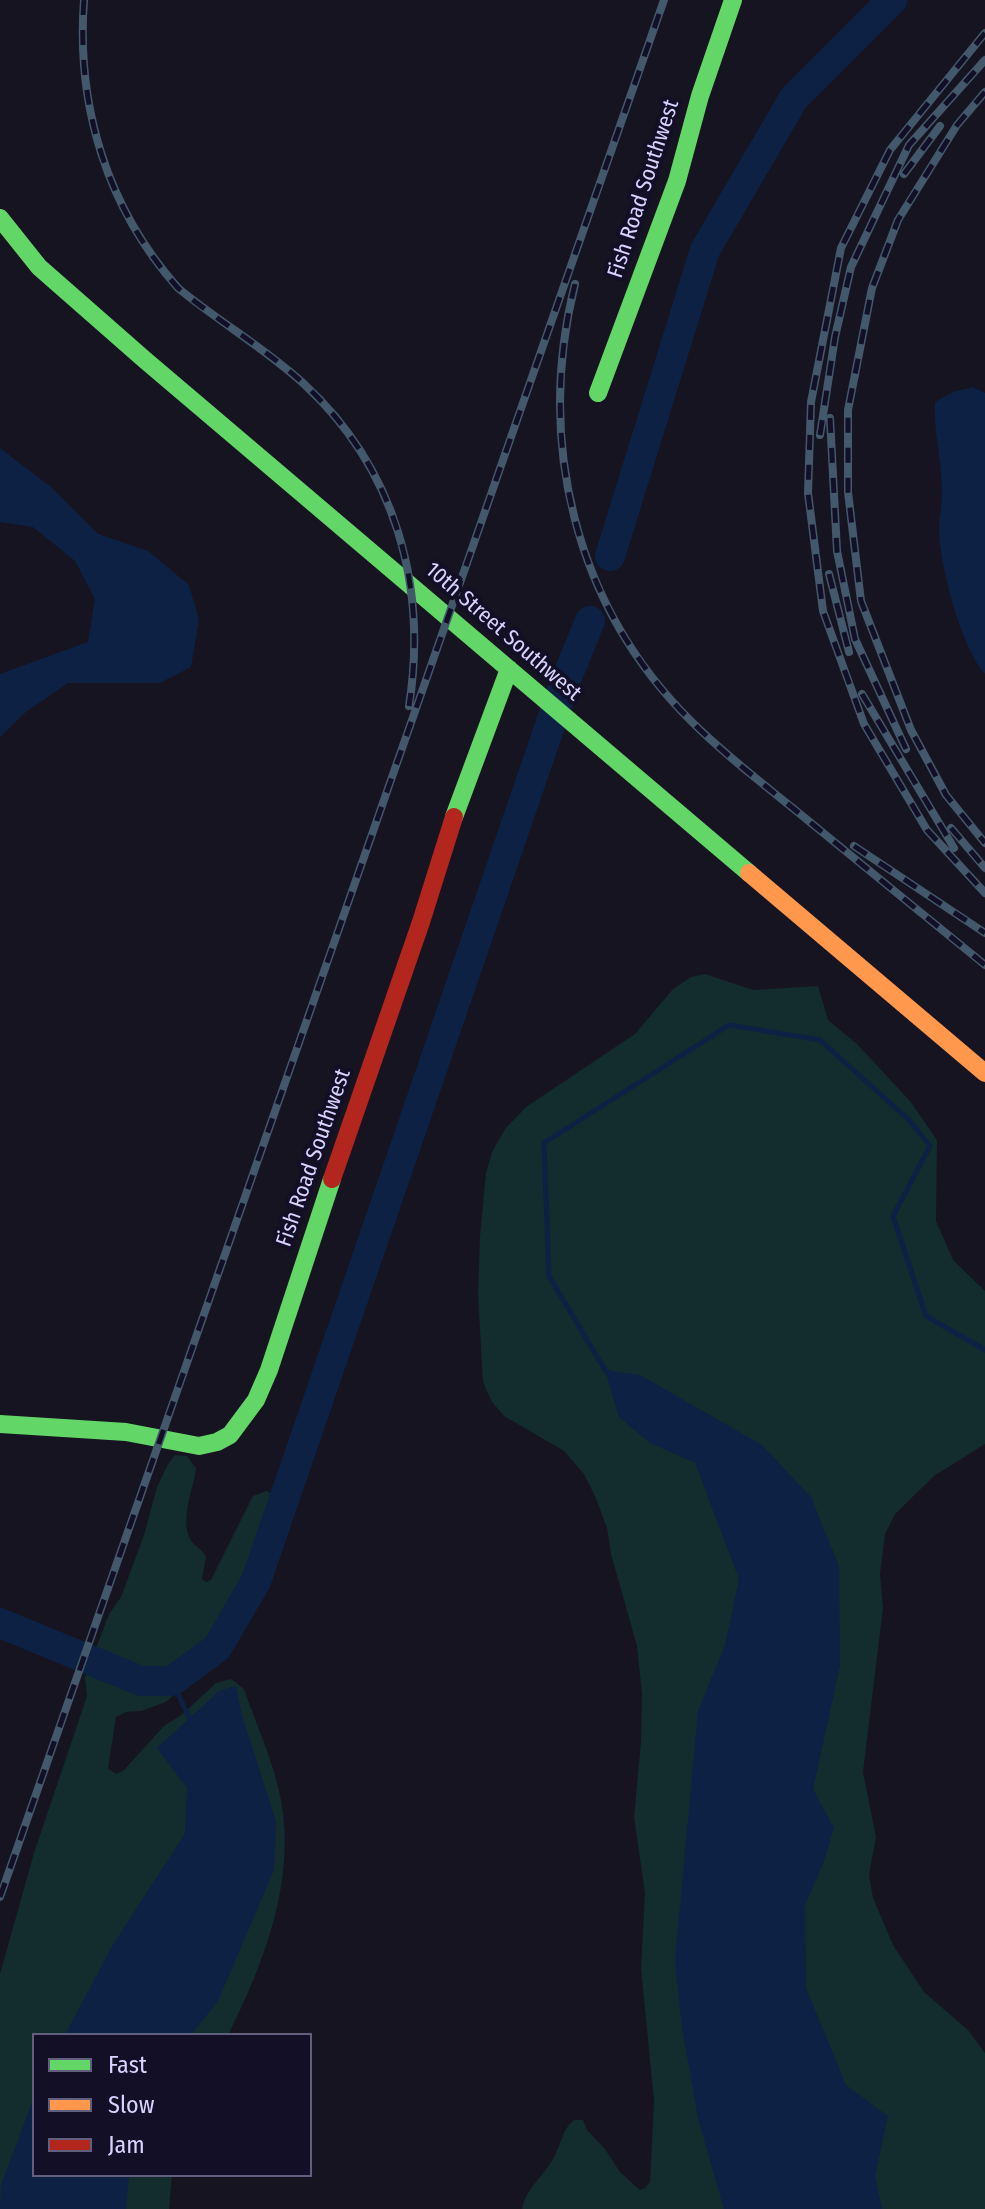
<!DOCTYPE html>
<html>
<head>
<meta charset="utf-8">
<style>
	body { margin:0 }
	#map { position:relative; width:985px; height:2209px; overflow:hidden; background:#161421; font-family:"Fira Sans Condensed",sans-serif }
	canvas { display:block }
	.legend { position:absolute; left:32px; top:2033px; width:280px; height:144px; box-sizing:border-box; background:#130f26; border:2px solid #625e7d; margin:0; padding:10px 14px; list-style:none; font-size:24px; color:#d9d4ff }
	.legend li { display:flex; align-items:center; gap:16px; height:40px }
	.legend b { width:40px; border:2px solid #625e7d }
</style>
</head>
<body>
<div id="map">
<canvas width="985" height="2209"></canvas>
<ul class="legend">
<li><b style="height:10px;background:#63d668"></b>Fast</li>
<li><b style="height:10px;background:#ff974d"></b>Slow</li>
<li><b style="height:10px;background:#b3261e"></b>Jam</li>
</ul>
</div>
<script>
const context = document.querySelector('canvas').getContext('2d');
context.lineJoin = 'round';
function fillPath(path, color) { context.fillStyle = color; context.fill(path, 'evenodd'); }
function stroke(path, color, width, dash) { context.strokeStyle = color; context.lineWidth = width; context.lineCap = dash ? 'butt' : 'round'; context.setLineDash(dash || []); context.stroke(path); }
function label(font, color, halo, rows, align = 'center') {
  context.font = font + ' "Fira Sans Condensed",sans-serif'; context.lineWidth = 8; context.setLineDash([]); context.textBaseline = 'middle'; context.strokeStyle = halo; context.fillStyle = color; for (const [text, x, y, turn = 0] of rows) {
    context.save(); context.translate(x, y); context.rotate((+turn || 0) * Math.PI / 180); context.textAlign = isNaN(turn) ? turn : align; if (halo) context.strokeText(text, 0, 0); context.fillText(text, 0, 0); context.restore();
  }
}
fillPath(new Path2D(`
	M705,974L753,990L818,986L828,1020L857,1044L910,1101L937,1140L936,1221L953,1260L985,1291V1444L934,1476L895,1514L885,1534L880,1574L883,1608L863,1772L876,1837L869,1875L873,1898L893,1945L924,1992L968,2030L985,2053V2209H522C526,2188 543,2177 553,2159C561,2146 562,2129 574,2120H583L587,2130L605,2149L620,2172L640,2190L645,2188L650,2182L654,2101L641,1968L645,1893L634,1817L641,1742L642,1694L637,1646L611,1554L607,1528L595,1496L584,1474L564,1451L504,1416L492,1402L483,1382L478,1295L480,1236L486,1173L492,1152L505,1129L526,1107L635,1034L673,989L691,977Z
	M175,1455L187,1456L196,1468C194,1489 177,1524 193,1543C198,1548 202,1550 206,1556L202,1579L206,1582L211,1580L253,1496L266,1491L276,1495L287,1514V1535L272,1581L254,1610L220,1654L166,1702L141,1711L126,1712L116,1717L108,1769L117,1774L124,1770L164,1726L184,1713L216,1683L231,1679L244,1689C256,1724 274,1763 281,1800C296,1881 264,1963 228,2035H34V2175H172L169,2209H0V1974L34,1853L87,1696L85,1677L109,1614L121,1597L144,1535L157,1487L168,1464Z`), '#132c2d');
fillPath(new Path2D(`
	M973,387L985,393V674C961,647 940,567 939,530C939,516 943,502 942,487C941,457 934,435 935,402L953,392Z
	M0,448L51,487L98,534L148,551L189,585L199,620L191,667L160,683H68L26,712L0,737V674L88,642L95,599L75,561L33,527L0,522Z
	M605,1370L640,1375L762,1445L811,1497L839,1566L840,1666L813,1789L834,1828L823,1864L805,1905L806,1988L846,2085L888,2116L875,2176L882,2209H724L698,2118L682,2028L675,1961L698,1711L725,1645L739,1579L695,1463L650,1443L619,1417Z
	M236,1686L242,1716L276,1821L274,1870L218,2001L191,2035H65L111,1948L185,1833L187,1788L157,1748L219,1691Z
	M34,2097V2175H129L126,2209H0L1,2185Z`), '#0d2144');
stroke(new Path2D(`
	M610,1374L605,1370L549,1276L544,1143L729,1025L820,1040L909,1120L930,1146L893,1216L926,1316L985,1350
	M172,1681L192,1724`), '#0d2144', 5);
stroke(new Path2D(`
	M610,556L705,250L794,98L892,0
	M0,1623L141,1681H172L217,1648L256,1581L565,682L590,621`), '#0d2144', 30);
stroke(new Path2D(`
	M0,218L39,267L145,360L749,873
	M598,393L677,181L700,96L733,0
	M454,817L509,669
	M0,1424L126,1432L199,1446L217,1442L230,1435L256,1400L269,1370L332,1179`), '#63d668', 18);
stroke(new Path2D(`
	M749,873L985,1073`), '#ff974d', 18);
stroke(new Path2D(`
	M332,1179L421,922L454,817`), '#b3261e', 18);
const rail = new Path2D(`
	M84,0C76,106 107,208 178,288C219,322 265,348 304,384C395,468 428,585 409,706
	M985,33L890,150L841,248L811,402L808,493L823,611L864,724L927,830L985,893
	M985,92L957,125L898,220L872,288L848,410V492L861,601L911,730L946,795L985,843
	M904,174L940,126
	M575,284C536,441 574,605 691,721C729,759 774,792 816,827C872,873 929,919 985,965
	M830,418L837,551L855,639L906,749
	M820,435L835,337L851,267L909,145L985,60
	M829,574L849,652
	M862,694L954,848
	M951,828L985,868
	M854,846L985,933
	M0,1897L664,0`);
stroke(rail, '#43596b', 8);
stroke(rail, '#130f26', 5, [15]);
label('22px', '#d9d4ff', '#130f26', [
	["Fish Road Southwest",644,189,-72],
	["10th Street Southwest",503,632,41],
	["Fish Road Southwest",314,1158,-71]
]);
</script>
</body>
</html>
